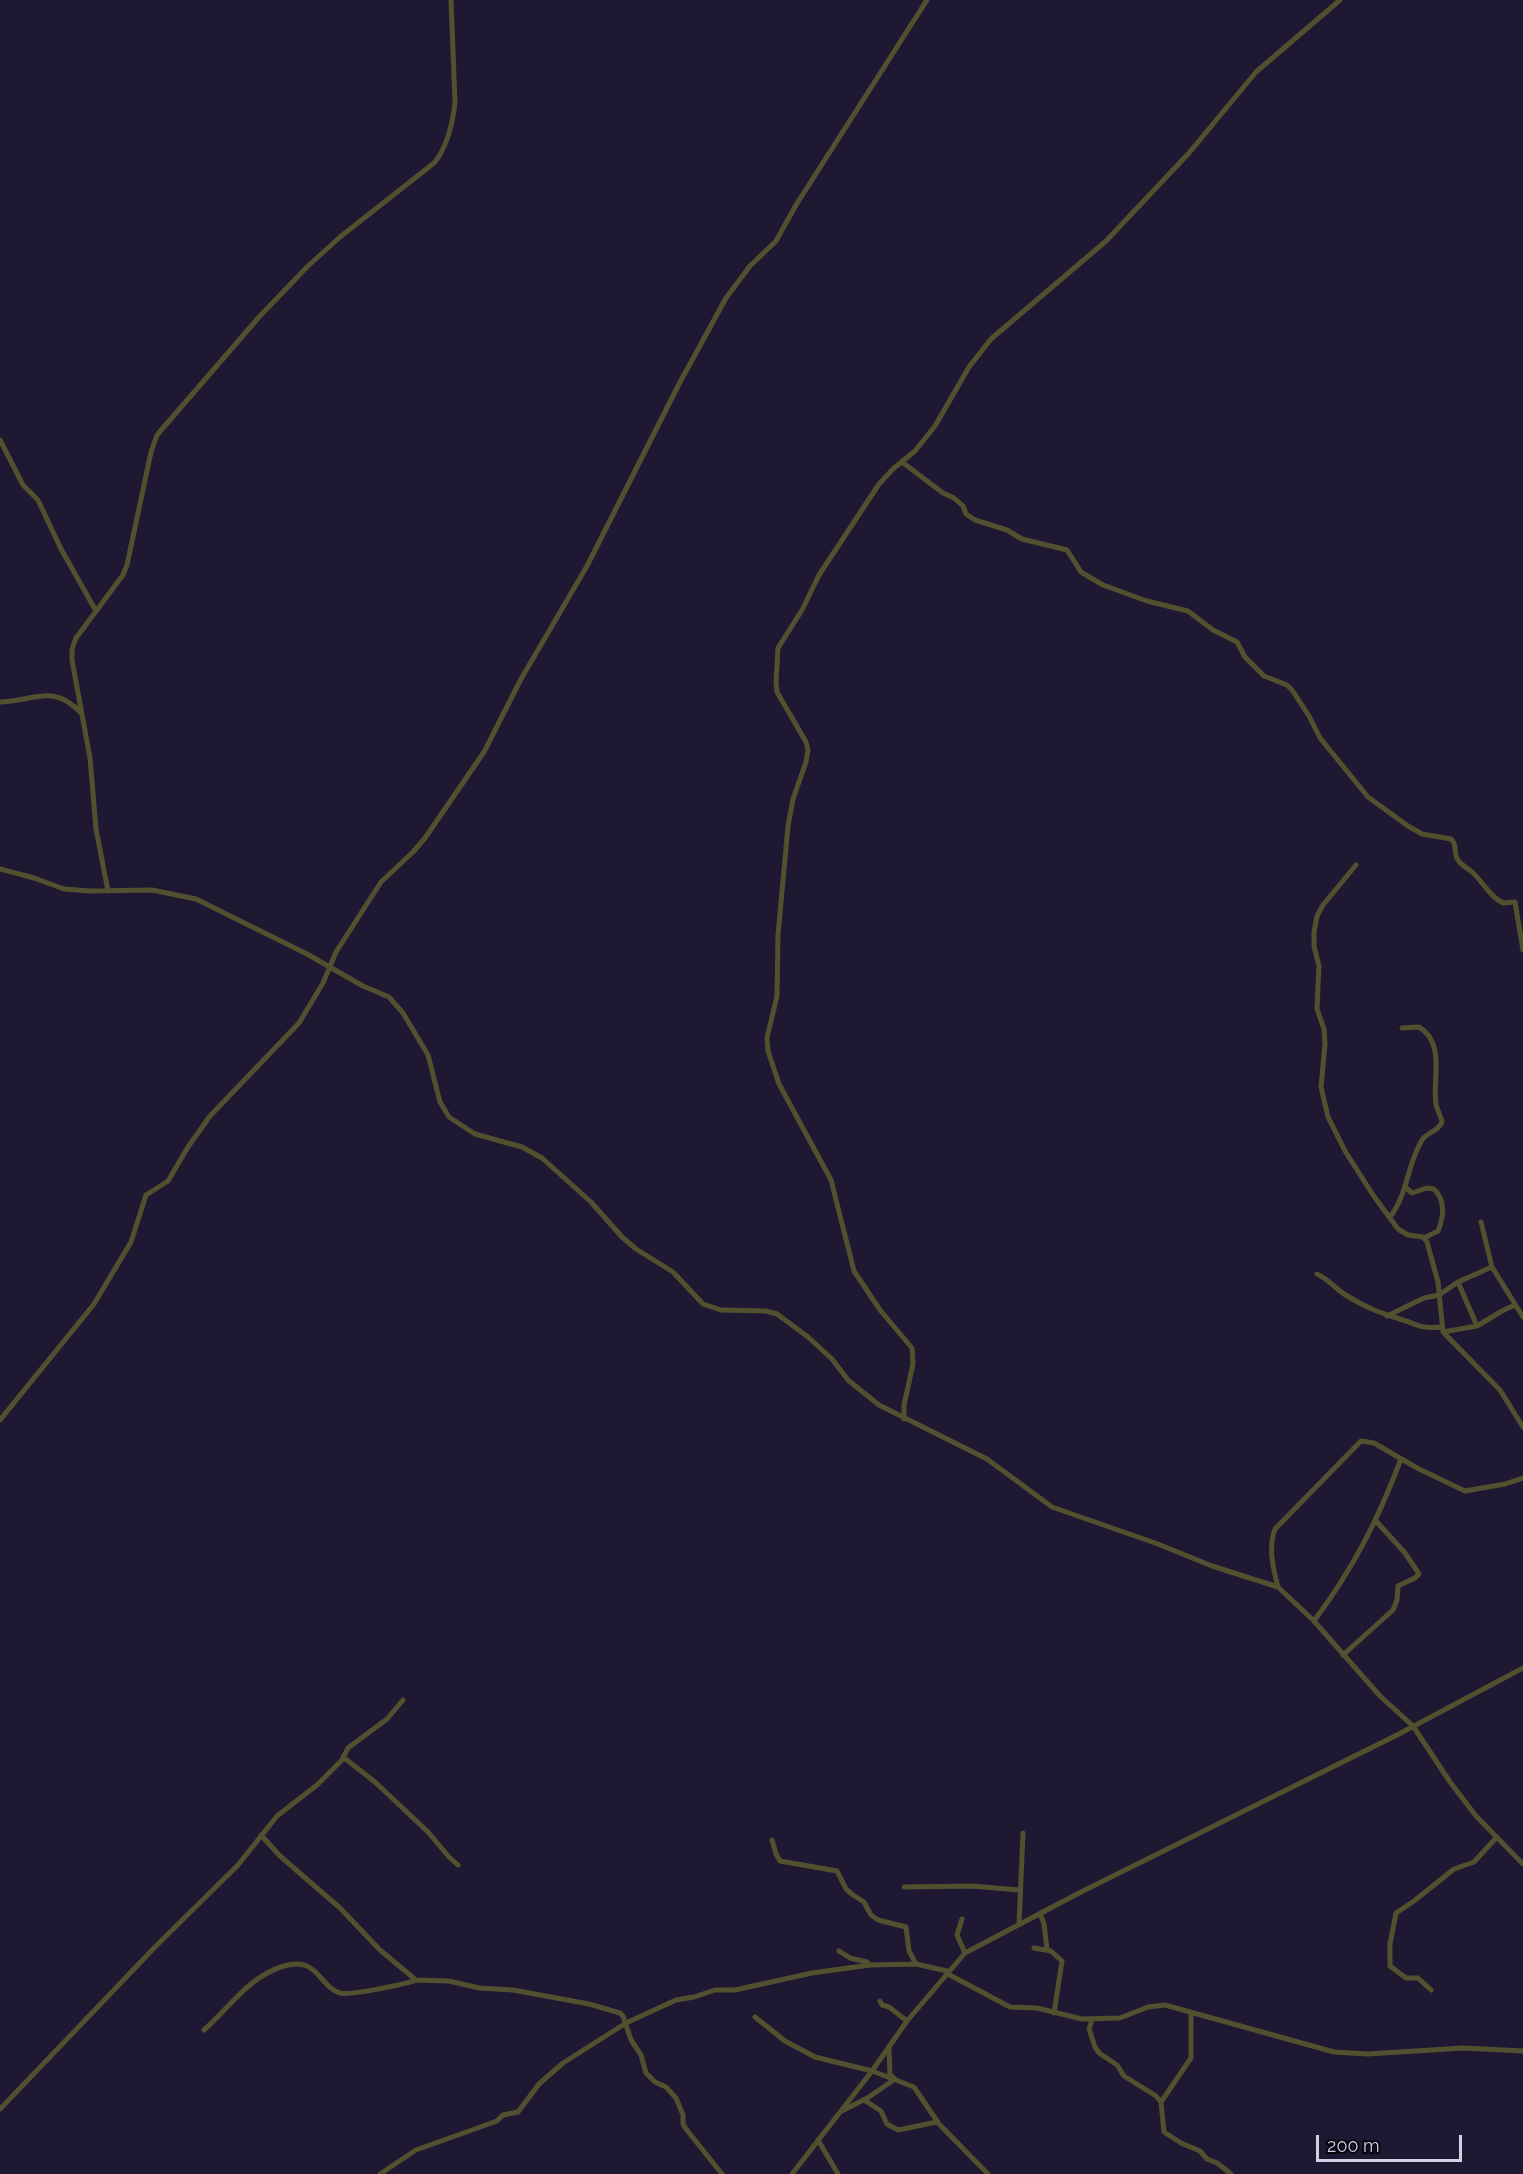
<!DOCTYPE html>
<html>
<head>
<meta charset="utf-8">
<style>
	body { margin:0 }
	#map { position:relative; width:1523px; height:2174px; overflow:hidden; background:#1e1832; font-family:Raleway,sans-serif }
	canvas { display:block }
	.scale { position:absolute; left:1316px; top:2135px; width:146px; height:27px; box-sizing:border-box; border:3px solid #d2cfe1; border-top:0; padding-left:8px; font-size:18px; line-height:21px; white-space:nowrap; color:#d2cfe1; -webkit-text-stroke:4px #070610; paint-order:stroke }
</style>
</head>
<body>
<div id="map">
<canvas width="1523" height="2174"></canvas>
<div class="scale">200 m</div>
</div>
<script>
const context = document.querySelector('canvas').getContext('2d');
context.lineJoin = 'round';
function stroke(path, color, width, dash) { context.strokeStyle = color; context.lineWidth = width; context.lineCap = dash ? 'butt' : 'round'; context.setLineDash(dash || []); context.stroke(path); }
stroke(new Path2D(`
	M0,440L23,485L38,500L61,549L96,611
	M902,462L943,493L954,498L963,506L966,514L975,520L1007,530L1022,539L1067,550L1081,572L1103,585L1147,601L1188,611L1213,630L1237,642L1245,657L1264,676L1287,685L1292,690L1309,716L1320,738L1368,797L1408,826L1422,834L1451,839C1458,845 1453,853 1458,860C1462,866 1468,868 1473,873C1483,882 1490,897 1503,903L1515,902L1523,950
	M0,702C34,701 53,683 81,713
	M1356,865L1323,905L1317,916L1314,932V946L1319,966L1317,1009L1324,1029L1325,1044L1321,1087L1328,1117L1345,1151L1373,1195L1398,1229L1408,1235L1423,1237L1427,1242L1438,1282L1443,1332L1500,1390L1523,1427
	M0,869L34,878L64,889L90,891L152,890L196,899L307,954L363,986L389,997L403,1013L428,1055L440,1102L449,1117L475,1134L522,1147L542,1158L591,1202L622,1237L636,1249L673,1272L703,1304L721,1310L766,1311L777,1314L808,1337L832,1359L848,1380L879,1405L987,1459L1052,1507L1158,1544L1212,1566L1278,1587L1314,1621L1380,1696L1413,1726L1450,1782L1476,1816L1523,1864
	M108,891L96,829L90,758L72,660V649L76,638L123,575L127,565L151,452L157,435L259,317L308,266L340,237L434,163C447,148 453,122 455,102L451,0
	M1405,1187L1412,1193L1427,1188L1434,1189C1446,1201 1444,1216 1438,1231L1424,1238
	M1390,1217C1408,1194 1407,1164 1422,1140C1427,1132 1438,1132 1442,1122C1441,1116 1437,1110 1436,1104C1432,1081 1446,1043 1419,1027L1402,1028
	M1481,1222L1492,1267L1523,1317
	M1317,1274C1328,1279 1334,1287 1344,1294C1365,1307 1377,1312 1400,1319C1420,1325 1419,1329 1442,1327
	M1458,1282L1477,1326
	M1387,1316L1424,1298L1439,1295L1458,1282L1492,1267
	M1443,1332L1477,1326L1502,1311L1515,1305
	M904,1419V1405L913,1364L912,1348L880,1310L854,1271L831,1180L779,1084L768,1051L767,1038L777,996L778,935L788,826L793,799L806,762L808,750L806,742L777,692L776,682L778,648L802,610L819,575L879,484L894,468L915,451L935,426L969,367L991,339L1106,241L1189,153L1256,72L1340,0
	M0,1420L94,1304L131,1242L146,1195L168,1181L188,1147L210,1116L299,1023L323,983L336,952L381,882L413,852L425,838L484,752L521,679L587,566L679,384L726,298L750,266L776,241L796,205L927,0
	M1278,1587C1273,1568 1268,1548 1275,1529L1361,1441L1374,1443L1417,1468L1465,1491L1505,1484L1523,1478
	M1314,1621C1354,1567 1377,1522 1401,1459
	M1343,1655L1393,1610L1397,1600L1398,1586L1415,1578L1419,1574L1405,1553L1376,1521
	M343,1757L375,1782L428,1832L449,1857L458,1865
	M261,1835L280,1856L340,1908L380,1950L416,1980L449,1981L479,1988L513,1990L589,2004L620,2013L623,2016L631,2040L641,2055L646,2073L655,2082L666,2087L676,2098L683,2115V2124L686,2129L722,2174
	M772,1840L776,1854L780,1861L837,1871L846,1889L853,1895L864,1902L871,1915L878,1920L906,1927L909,1951L916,1964
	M904,1887L972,1886L1019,1890
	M1040,1913L1044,1924L1047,1949
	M962,1919L957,1935L965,1953
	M1019,1925L1023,1833
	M1034,1948L1051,1951L1062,1961L1054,2013
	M839,1951L850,1958L867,1962L870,1965
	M946,1973L1010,2007L1037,2008L1082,2019L1120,2018L1148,2007L1165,2005L1334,2052L1367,2054L1463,2048L1523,2051
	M1431,1990L1418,1978H1406L1390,1966V1944L1396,1913L1414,1901L1454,1869L1474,1862L1496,1838
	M880,2001L882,2005L889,2007L907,2021
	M755,2017L785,2041L815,2057L872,2071L914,2087L939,2124L988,2174
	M1092,2020L1089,2029L1095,2047L1099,2053L1117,2065L1124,2076L1156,2096L1161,2102L1164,2132L1181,2143L1200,2151L1207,2159L1217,2163L1231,2174
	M204,2030C228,2009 249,1977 281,1967C318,1954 318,1986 340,1993C348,1996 407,1984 416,1980
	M864,2100L881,2111L887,2124L898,2130L937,2122
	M1161,2102L1191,2058V2014
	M0,2109L156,1946L238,1865L277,1816L317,1785L342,1760L348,1748L387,1719L403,1700
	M842,2111L869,2097L895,2079L890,2075L889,2048
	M818,2140L838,2174
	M380,2174L416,2150L497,2121L503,2115L518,2112L539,2084L563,2063L626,2023L676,2000L694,1997L715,1990H735L812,1973L870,1965L916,1964L947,1971
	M792,2174L872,2071L907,2021L965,1953L1081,1892L1399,1734L1523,1668`), '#51512f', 5);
</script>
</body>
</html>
